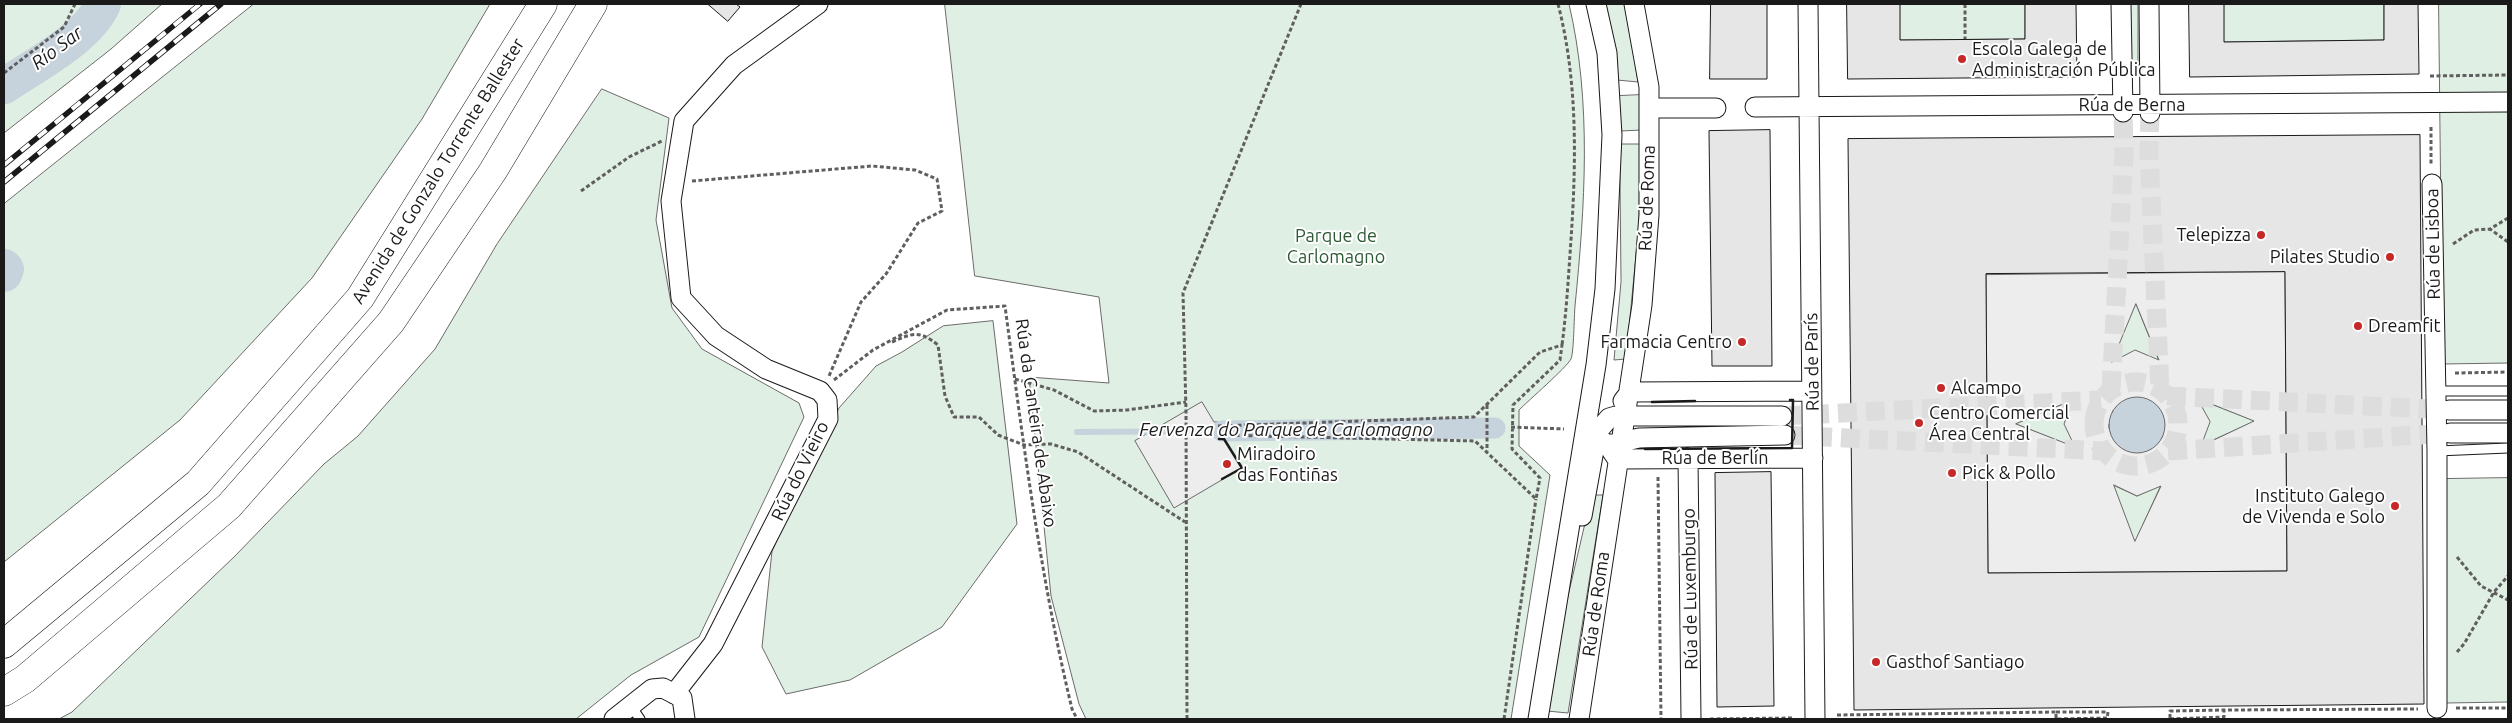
<!DOCTYPE html>
<html>
<head>
<meta charset="utf-8">
<style>
	body { margin:0 }
	#map { position:relative; width:2512px; height:723px; overflow:hidden; background:#fff; font-family:Ubuntu,sans-serif }
	canvas { display:block }
	.frame { position:absolute; inset:0; border:5px solid #1a1a1a; pointer-events:none }
</style>
</head>
<body>
<div id="map">
<canvas width="2512" height="723"></canvas>
<div class="frame"></div>
</div>
<script>
const context = document.querySelector('canvas').getContext('2d');
context.lineJoin = 'round';
function fillPath(path, color) { context.fillStyle = color; context.fill(path, 'evenodd'); }
function stroke(path, color, width, dash) { context.strokeStyle = color; context.lineWidth = width; context.lineCap = dash ? 'butt' : 'round'; context.setLineDash(dash || []); context.stroke(path); }
function label(font, color, halo, rows, align = 'center') {
  context.font = font + ' Ubuntu,sans-serif'; context.lineWidth = 4; context.setLineDash([]); context.textBaseline = 'middle'; context.strokeStyle = halo; context.fillStyle = color; for (const [text, x, y, turn = 0] of rows) {
    context.save(); context.translate(x, y); context.rotate((+turn || 0) * Math.PI / 180); context.textAlign = isNaN(turn) ? turn : align; if (halo) context.strokeText(text, 0, 0); context.fillText(text, 0, 0); context.restore();
  }
}
const green = new Path2D(`
	M4,4H162L111,49L4,133Z
	M254,4H490L422,119L312,278L180,420L4,562V204Z
	M945,4H1569C1592,102 1585,206 1575,306C1574,317 1574,351 1571,359C1567,367 1528,401 1519,410V446L1550,475L1511,719H1086L1079,704L1051,596L1029,377L1109,383L1099,297L975,276Z
	M1606,4H1627L1638,82L1617,80Z
	M1900,4H2025V39L1900,40Z
	M2129,4H2138V69H2130Z
	M2224,4H2384V40L2224,42Z
	M2439,4H2508V363L2443,364Z
	M602,89L669,118L656,220L672,308L702,349L799,403L804,417L699,637L631,675L576,719H59L72,712L235,556L324,464L358,436L435,349L497,244Z
	M1640,95L1642,130L1620,131L1619,96Z
	M1620,144H1640L1639,224L1626,359L1614,360L1621,282Z
	M2136,304L2159,361L2111,362Z
	M993,321L1017,524L942,627L850,680L786,694L762,647L772,551L839,408L876,366L902,352L943,326Z
	M2198,399L2255,421L2200,446Z
	M2074,400L2076,448L2016,424Z
	M2508,478V702L2446,703L2442,479Z
	M2113,485L2137,496L2161,485L2135,542Z
	M1592,495H1603L1568,713L1547,711L1558,639Z`);
fillPath(green, '#e0efe3');
stroke(green, '#6a6a6a', 1);
const parking = new Path2D(`
	M2285,272L2287,571L1988,573L1986,275ZM2136,304L2159,360L2135,350L2112,362ZM2198,399H2199L2254,421L2201,446L2210,422ZM2073,400L2064,424L2075,447L2016,424ZM2113,411L2163,436L2157,444L2149,450L2117,444L2109,428ZM2114,485L2137,496L2161,486L2135,541Z
	M1202,402L1214,422H1218L1219,439H1224L1242,468L1174,508L1135,441Z`);
fillPath(parking, '#ededed');
stroke(parking, '#6a6a6a', 1);
const water = new Path2D(`
	M2109 425a28 28 0 1 1 56 0a28 28 0 1 1-56 0Z`);
fillPath(water, '#c6d2dc');
stroke(water, '#6a6a6a', 1);
stroke(new Path2D(`
	M1077,432L1222,431`), '#c6d2dc', 6);
stroke(new Path2D(`
	M1222,431L1495,428`), '#c6d2dc', 21);
stroke(new Path2D(`
	M4,86C35,65 87,39 103,4
	M4,267L6,269L4,274`), '#c6d2dc', 36);
const building = new Path2D(`
	M708,4H736L740,7L728,21Z
	M1711,4H1767V79H1710Z
	M1847,4H1900V40L2025,39V4H2076L2077,77L1848,79Z
	M2189,4H2224V42L2384,40V4H2418L2419,74L2190,77Z
	M1770,130L1772,366H1712L1709,131Z
	M2420,135L2424,704L1854,710L1848,139ZM2285,272L2287,571L1988,573L1986,274Z
	M1771,472L1774,706L1717,707L1715,473Z`);
fillPath(building, '#e6e6e6');
stroke(building, '#1a1a1a', 1);
stroke(new Path2D(`
	M2150,113L2149,153L2160,389
	M2094 424a42 42 0 1 1 84 0a42 42 0 1 1-84 0Z
	M2111,390L2124,154L2123,112
	M2167,396L2449,410
	M1782,416L2101,400
	M1785,435L2104,451
	M2168,451L2450,433`), '#ddd', 19, [19, 9]);
const lane = new Path2D(`
	M2435,391H2508
	M2437,451L2508,448
	M631,706L640,719`);
const street = new Path2D(`
	M1808,4L1815,719
	M2121,4L2123,112
	M2149,4L2150,113
	M1755,107L2508,102
	M1649,108H1716
	M2432,184L2437,451V708
	M1623,401L1630,392L1812,391
	M2449,410H2508
	M1782,416H1616L1609,418L1598,431L1600,439L1606,444H1613L1639,438L1785,435
	M2450,433H2508
	M1611,450L1617,459L1813,458
	M1688,458L1691,719
	M1582,516L1598,428
	M674,694L713,644L828,419L827,400L820,391L766,369L716,336L681,298L671,201L684,121L734,65L818,4
	M614,719L652,689L663,688L682,698L685,719
	M1538,719L1596,365L1605,289L1612,135L1607,53L1596,4
	M1579,719L1642,305L1649,215V87L1634,4`);
const highway = new Path2D(`
	M4,644L198,483L360,298L543,4
	M4,692L25,679L229,506L391,322L493,171L593,4`);
stroke(lane, '#1a1a1a', 11);
stroke(street, '#1a1a1a', 21);
stroke(highway, '#1a1a1a', 29);
stroke(new Path2D(`
	M1558,4C1579,85 1576,171 1570,254C1568,284 1566,315 1562,345
	M1965,4V39
	M4,73L64,27L75,4
	M2430,76L2508,75
	M2431,127V166
	M692,181L872,166L915,170L937,179L942,211L918,223L886,274L861,302L829,376
	M581,191L629,157L662,141
	M2508,218L2490,229L2508,242
	M2453,244L2474,230L2490,229
	M892,342C913,333 919,330 938,345L945,396L954,417H979L998,435L1024,445L1051,444L1078,452L1185,522
	M2455,373L2508,372
	M1015,379L1054,390L1094,411L1127,410L1186,402
	M834,380L873,350L947,310L1005,306C1023,441 1040,576 1072,709L1077,719
	M1487,405V451
	M1218,426L1474,417L1540,352L1562,345L1560,360L1513,405L1512,449L1540,478L1536,499L1475,441L1219,435
	M1511,427L1564,429
	M1658,477L1661,719
	M2457,557L2481,586L2508,600
	M2457,652L2464,644L2494,592L2508,576
	M2456,708H2508
	M2056,712H2108L2107,719
	M1837,715L2056,712V719L2107,718
	M2170,718V711L2224,710
	M1187,719L1186,411L1183,293L1301,4
	M1504,719L1536,499
	M1710,719L1792,718
	M2170,719L2224,717V710L2418,709`), '#5f5f5f', 3, [4, 2.5]);
stroke(lane, '#fff', 9);
stroke(street, '#fff', 19);
stroke(highway, '#fff', 28);
const rail = new Path2D(`
	M4,165L200,4
	M4,182L221,4`);
stroke(rail, '#1a1a1a', 5.5);
stroke(rail, '#fff', 4, [11]);
stroke(new Path2D(`
	M1652,402L1695,401
	M1219,439H1224L1242,468L1222,479
	M1645,449L1792,448L1793,400H1790`), '#1a1a1a', 2.5);
for (const [x, y, r, color] of [
	[1962,59,5,"#c62828"],
	[2261,235,5,"#c62828"],
	[2390,257,5,"#c62828"],
	[2358,326,5,"#c62828"],
	[1742,342,5,"#c62828"],
	[1941,388,5,"#c62828"],
	[1919,423,5,"#c62828"],
	[1227,464,5,"#c62828"],
	[1952,473,5,"#c62828"],
	[2395,506,5,"#c62828"],
	[1876,662,5,"#c62828"]
]) { const dot = new Path2D(); dot.arc(x, y, r, 0, 2 * Math.PI); context.fillStyle = color; context.fill(dot); stroke(dot, '#fff', 2); }
label('18px', '#1a1a1a', '#fff', [
	["Escola Galega de",1972,49],
	["Administración Pública",1972,70],
	["Telepizza",2251,235,"right"],
	["Pilates Studio",2380,257,"right"],
	["Dreamfit",2368,326],
	["Farmacia Centro",1732,342,"right"],
	["Alcampo",1951,388],
	["Centro Comercial",1929,413],
	["Área Central",1929,434],
	["Miradoiro",1237,454],
	["das Fontiñas",1237,475],
	["Pick & Pollo",1962,473],
	["Instituto Galego",2385,496,"right"],
	["de Vivenda e Solo",2385,517,"right"],
	["Gasthof Santiago",1886,662]
], 'left');
label('18px', '#1a1a1a', '#fff', [
	["Rúa de Berna",2132,105],
	["Avenida de Gonzalo Torrente Ballester",438,171,-58],
	["Rúa de Roma",1647,198,-88],
	["Rúa de Lisboa",2433,244,-91],
	["Rúa de París",1812,362,-91],
	["Rúa da Canteira de Abaixo",1036,423,82],
	["Rúa de Berlín",1715,458],
	["Rúa do Vieiro",800,471,-64],
	["Rúa de Luxemburgo",1690,589,-91],
	["Rúa de Roma",1596,604,-82]
]);
label('18px', '#2b5a34', '#fff', [
	["Parque de",1336,236],
	["Carlomagno",1336,257]
]);
label('italic 19px', '#1a1a1a', '#fff', [
	["Río Sar",57,48,-37],
	["Fervenza do Parque de Carlomagno",1286,430]
]);
</script>
</body>
</html>
